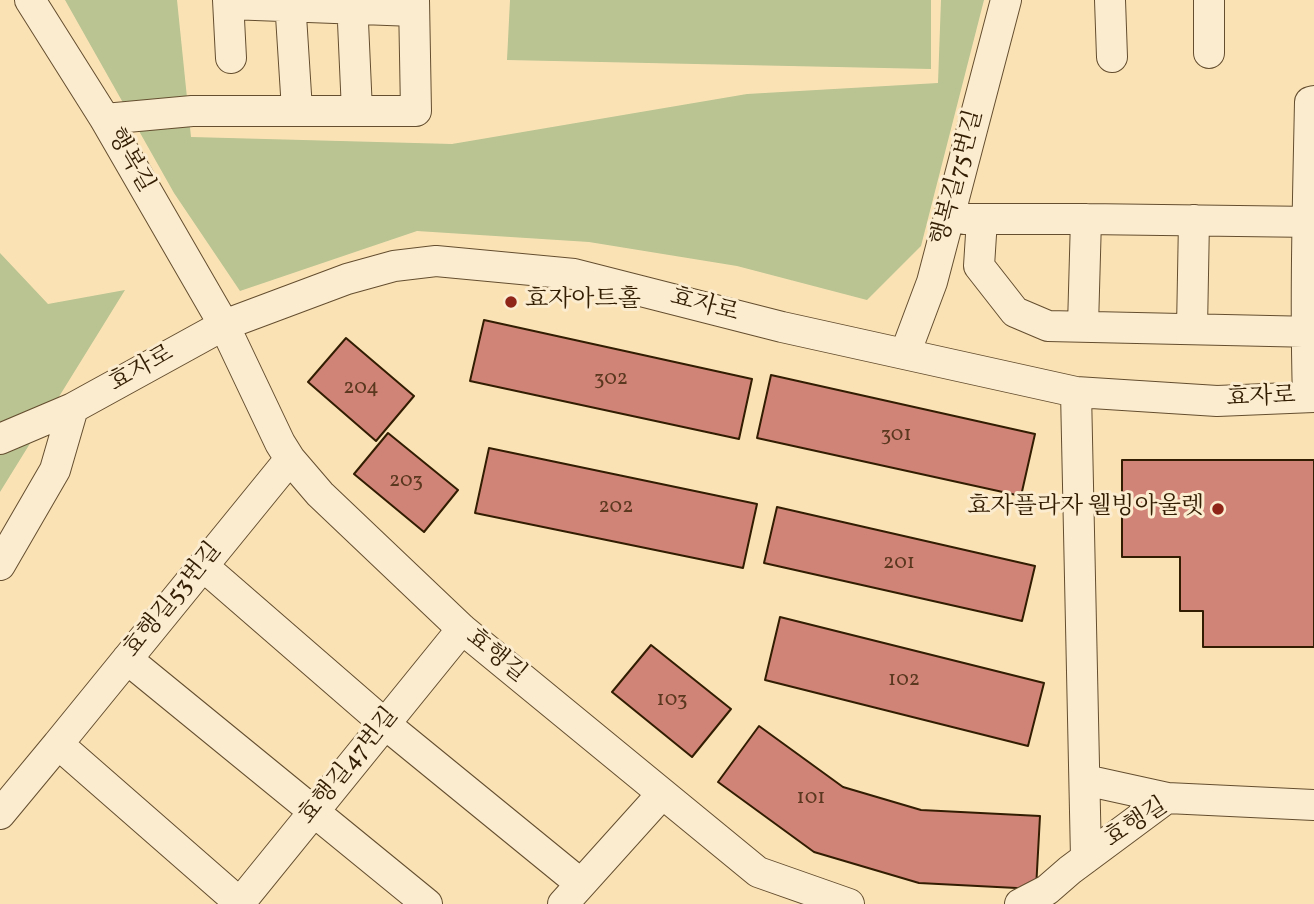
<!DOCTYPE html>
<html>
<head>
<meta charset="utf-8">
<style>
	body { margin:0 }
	canvas { display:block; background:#fae2b5 }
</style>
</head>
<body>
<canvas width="1314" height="904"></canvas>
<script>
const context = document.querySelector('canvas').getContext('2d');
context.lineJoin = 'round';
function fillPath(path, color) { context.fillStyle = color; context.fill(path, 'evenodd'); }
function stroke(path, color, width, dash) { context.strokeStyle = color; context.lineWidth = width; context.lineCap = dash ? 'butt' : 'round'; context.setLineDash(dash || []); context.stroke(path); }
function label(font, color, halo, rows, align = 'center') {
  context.font = font + ' Vollkorn,"Noto Serif KR",serif'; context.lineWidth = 6; context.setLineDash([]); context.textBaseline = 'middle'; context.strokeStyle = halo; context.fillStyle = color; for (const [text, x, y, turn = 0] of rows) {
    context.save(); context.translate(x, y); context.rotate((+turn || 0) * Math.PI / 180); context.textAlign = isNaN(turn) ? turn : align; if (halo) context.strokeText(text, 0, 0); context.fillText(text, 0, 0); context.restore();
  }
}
fillPath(new Path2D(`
	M65,0H177L191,137L452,144L747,94L938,83L941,0H984L921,246L867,300L737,266L589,242L417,231L240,291L174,193Z
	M510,0H931V69L507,60Z
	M0,253L48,304L125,290L0,492Z`), '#b9c492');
const building = new Path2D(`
	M484,320L752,379L739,439L470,381Z
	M346,338L414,396L376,441L308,382Z
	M771,375L1035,434L1021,496L757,438Z
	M388,433L458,490L424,532L354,474Z
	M489,448L757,504L743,568L475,513Z
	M1122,460H1314V647H1203V611H1180V557H1122Z
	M777,507L1035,566L1022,621L764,563Z
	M780,617L1044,683L1028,746L765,680Z
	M651,645L731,709L692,757L612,692Z
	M759,726L843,787L921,810L1040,816L1036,889L919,883L814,852L718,782Z`);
fillPath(building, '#d08477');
stroke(building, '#321d02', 2);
const minor = new Path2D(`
	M30,0L105,119L224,325L280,443L290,459L320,494L462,629L758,872L849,904
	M228,0L231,58
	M290,0L297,110
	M352,0L357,111
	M1110,0L1112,57
	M1209,0V53
	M229,4L414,11
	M105,119L192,111H416L414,0
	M964,219H1086L1314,222
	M982,219L979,266L1015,312L1048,326L1314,332
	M1083,326L1086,219
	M1192,329L1194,220
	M905,354L932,282L1006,0
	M1076,392L1086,858
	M1308,397C1305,298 1308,200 1310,102L1314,101
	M0,439L73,408L224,325L347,279L394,266L436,261L574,274L782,327L1076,392L1217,401L1314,397
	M0,565L55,470L73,408
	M203,566L385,724L581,884
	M127,659L427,904
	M58,744L290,459
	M1085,780L1167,798L1314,805
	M0,814L58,744L241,904
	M239,904L462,629
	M563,904L662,794
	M1020,904L1047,890L1070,870L1167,798`);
stroke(minor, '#644e2f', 32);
stroke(minor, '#fceccf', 30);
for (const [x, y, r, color] of [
	[511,302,7,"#8f2418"],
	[1218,509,7,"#8f2418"]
]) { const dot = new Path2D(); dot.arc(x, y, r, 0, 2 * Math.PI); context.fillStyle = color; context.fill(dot); stroke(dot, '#fceccf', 2.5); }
label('21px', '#5a371f', null, [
	["302",611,380],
	["204",361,389],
	["301",896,436],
	["203",406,482],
	["202",616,508],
	["201",899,564],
	["102",904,681],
	["103",672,701],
	["101",811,799]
]);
label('24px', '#321d02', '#fceccf', [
	["행복길",129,161,60],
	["행복길75번길",959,178,-75],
	["효자로",704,307,15],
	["효자로",142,370,-29],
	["효자로",1261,399,-2],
	["효행길53번길",174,601,-51],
	["효행길",495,657,39],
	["효행길47번길",350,767,-51],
	["효행길",1137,824,-33]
]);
label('24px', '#321d02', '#fceccf', [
	["효자아트홀",525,302],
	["효자플라자 웰빙아울렛",1204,509,"right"]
], 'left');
</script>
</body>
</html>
